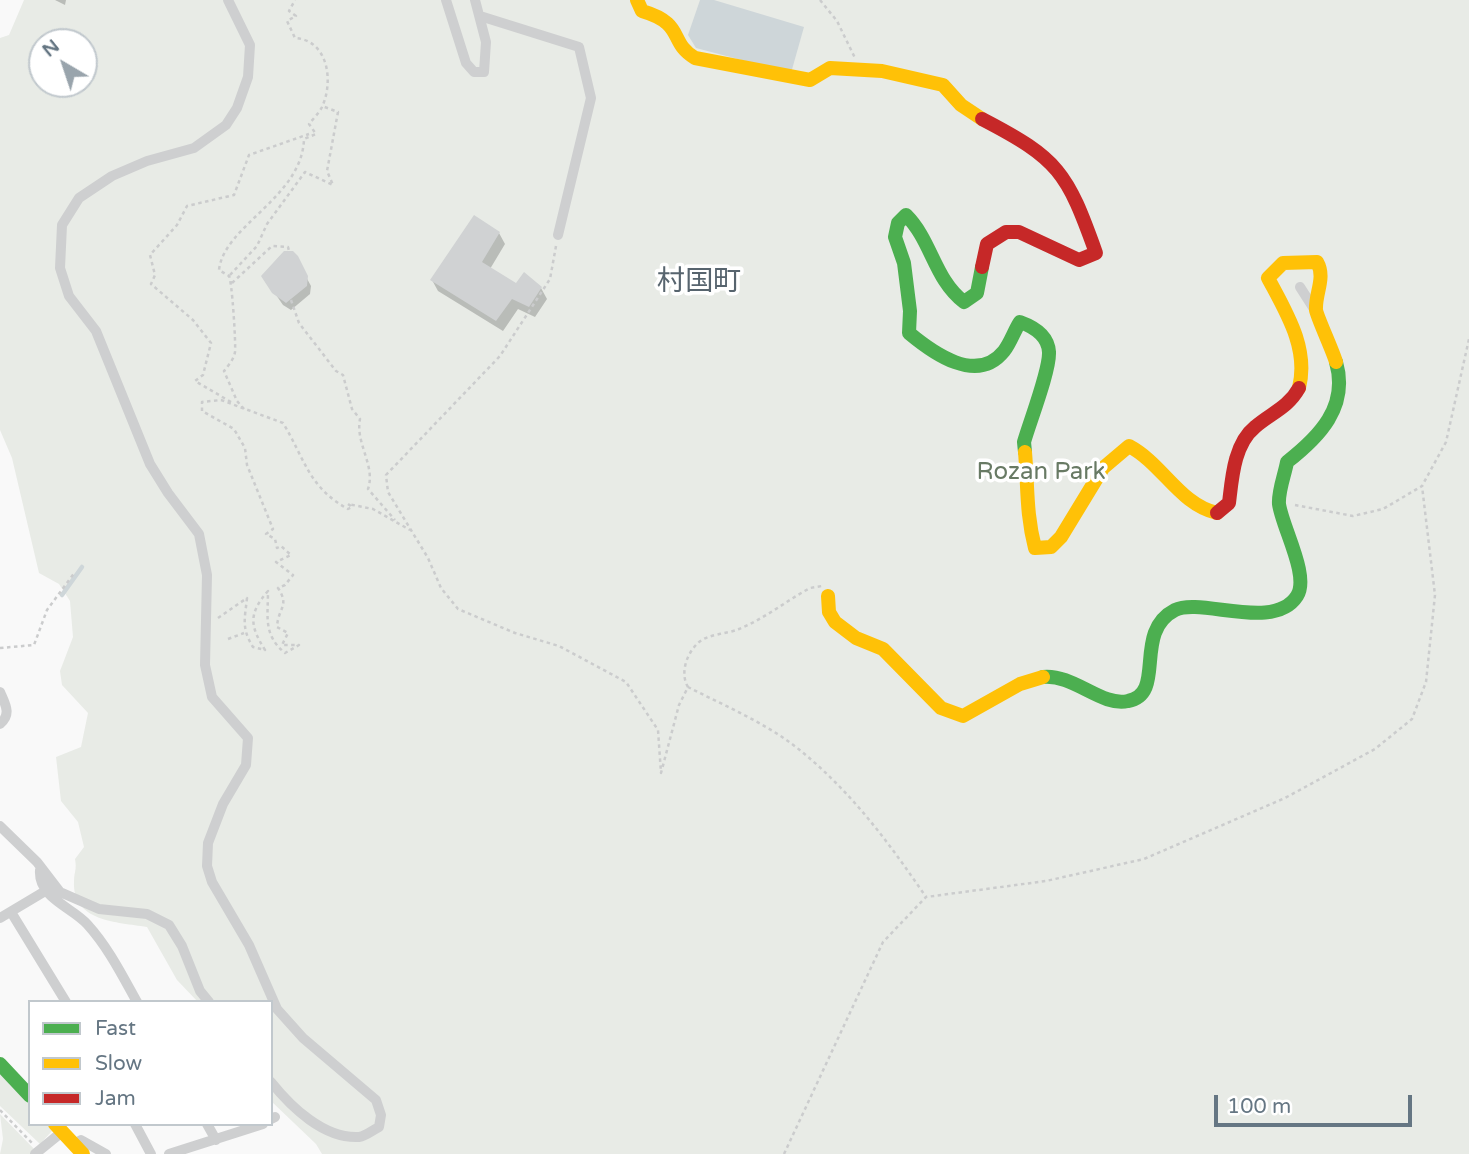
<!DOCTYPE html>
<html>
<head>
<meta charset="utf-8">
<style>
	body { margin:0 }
	#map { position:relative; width:1469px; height:1154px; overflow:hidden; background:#f9f9f9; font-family:"Varela Round",sans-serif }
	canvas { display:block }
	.legend { position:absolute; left:28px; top:1000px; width:245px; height:126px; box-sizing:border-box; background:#fff; border:2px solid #c1c8cd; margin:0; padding:9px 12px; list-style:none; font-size:21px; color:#657683 }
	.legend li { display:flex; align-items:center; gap:14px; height:35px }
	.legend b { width:35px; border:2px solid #c1c8cd }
	.north { position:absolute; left:28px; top:28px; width:70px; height:70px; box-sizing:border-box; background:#fff; border:2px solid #c1c8cd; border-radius:50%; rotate:321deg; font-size:19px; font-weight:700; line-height:28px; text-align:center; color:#657683 }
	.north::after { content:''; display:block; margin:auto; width:24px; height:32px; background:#99a4ac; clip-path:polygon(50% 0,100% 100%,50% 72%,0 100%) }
	.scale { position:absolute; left:1214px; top:1095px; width:198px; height:32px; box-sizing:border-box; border:4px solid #657683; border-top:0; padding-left:9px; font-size:21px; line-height:24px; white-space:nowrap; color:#657683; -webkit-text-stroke:5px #fff; paint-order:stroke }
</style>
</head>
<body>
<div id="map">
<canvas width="1469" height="1154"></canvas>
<ul class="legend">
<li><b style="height:9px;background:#4caf50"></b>Fast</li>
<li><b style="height:9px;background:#ffc107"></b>Slow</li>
<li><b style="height:9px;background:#c62828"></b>Jam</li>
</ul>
<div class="north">N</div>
<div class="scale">100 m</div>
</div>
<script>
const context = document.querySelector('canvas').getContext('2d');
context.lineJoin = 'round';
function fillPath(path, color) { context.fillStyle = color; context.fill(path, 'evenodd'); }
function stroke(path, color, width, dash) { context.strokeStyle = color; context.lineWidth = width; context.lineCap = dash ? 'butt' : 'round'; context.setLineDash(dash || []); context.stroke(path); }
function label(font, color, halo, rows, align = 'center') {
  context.font = font + ' "Varela Round","Noto Sans JP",sans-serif'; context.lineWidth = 7; context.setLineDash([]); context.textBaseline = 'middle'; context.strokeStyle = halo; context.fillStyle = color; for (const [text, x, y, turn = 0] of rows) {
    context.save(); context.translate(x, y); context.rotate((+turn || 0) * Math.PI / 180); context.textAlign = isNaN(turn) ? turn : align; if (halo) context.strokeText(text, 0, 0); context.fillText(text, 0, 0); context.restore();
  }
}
fillPath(new Path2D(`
	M24,0H1469V1154H322L316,1144L271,1101V1002H198L177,980L147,927C117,922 72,922 74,881C74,872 77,870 75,859L84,847L78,822L61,801L56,757L81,747L88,713L62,685L60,671L73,637L70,601L59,584L39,573L12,458L0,430V38L9,35ZM42,42H84V84H42Z
	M0,1072L30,1105V1124H47L52,1131L40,1144L0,1106Z
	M0,1114L39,1154H0L3,1139Z`), '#e8ebe6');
fillPath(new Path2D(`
	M700,0H714L804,27L791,73L696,48L688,35Z`), '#ced6d9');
fillPath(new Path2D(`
	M55,0H66L65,5Z
	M63,35L78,40L79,42H61Z
	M499,233L505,244L490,269L516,285L541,288L547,299L535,317L518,309L503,331L438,291L432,280Z
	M293,253L311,286L310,294L291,310L283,305L263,276L280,256Z`), '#0003');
stroke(new Path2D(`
	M62,595L82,567`), '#ced6d9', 4.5);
fillPath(new Path2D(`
	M474,215L500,232L482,262L516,283L524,272L542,287L529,307L512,299L496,321L430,280Z
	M284,251H293L298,256L308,276L307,286L286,303L272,293L261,276Z`), '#d0d2d3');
stroke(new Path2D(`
	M820,0L837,21L855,58
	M556,246L550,279L500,356L386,475L388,492L428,558L441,588L458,609L515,633L559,646L626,682L658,730L661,773L679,705L688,687C723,705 761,721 792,744C848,787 887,840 926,897
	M230,275L257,246L267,224L305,172L333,185L327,171L338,112L322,106
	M232,283L272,246L288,247L289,251
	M291,300L299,323L336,371L343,375L352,409L360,419C355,443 376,466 368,489L395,520
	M231,402L195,381L203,375L211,343L193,320L151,284L155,275L150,255L177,225L187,206L234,195L249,155L309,134
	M244,409L237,401L224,371C228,366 234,359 235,352C236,343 232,281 229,276L219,270C224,225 302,198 304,139L316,134L309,124C313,119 319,113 322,107C334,81 328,40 295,38L287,21L296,16L289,11L295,0
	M1295,505L1353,516L1383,509L1422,486L1446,442L1469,339
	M218,618L247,598C245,618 241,628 253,647L265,650C250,626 248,614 268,591C268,617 263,635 285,653L299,645H282L288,633L277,627C278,608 290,606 278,588L285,585L293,575L276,562L291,555L281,546L277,548L275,539L266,534L273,529L247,465L245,448L234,429L202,411V402L221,400L283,423C305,459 308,487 348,509L352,507L348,504L373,509L410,530
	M228,639L244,633
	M0,648L34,645L47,610L75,572
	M688,687C680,674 686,654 698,643C707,634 727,634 739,629C764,619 786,601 810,588L822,586
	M0,1110L32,1143
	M784,1154L883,942L926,897L1046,881L1144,859L1285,798L1375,749L1412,719L1426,682L1435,595L1422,486`), '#cbcccd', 2.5, [3.5, 3.5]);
stroke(new Path2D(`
	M228,0L250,45L248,77L237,108L226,125L194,148L147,161L112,176L79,198L62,225L60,268L69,296L96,331L150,464L168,493L199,534L207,575L205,665L212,697L248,738L246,765L223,804L208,843L207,866L212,882L249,945L277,1009L303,1038L376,1100L381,1115L379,1127C373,1130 366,1136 359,1137C324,1139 291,1107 271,1082
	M446,0L466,63L474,72H484L486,42L475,0
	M480,16L579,47L591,98L558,235
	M1300,287L1316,312
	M0,692C5,704 12,714 0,724
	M0,826L37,862L60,892L99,909L147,914L169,925L182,946L200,991L209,1002
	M40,870C38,898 72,907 87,924C108,947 122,975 137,1002
	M11,912L66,1002
	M0,918L47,890
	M271,1119L275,1117
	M135,1124L151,1154
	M207,1124L216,1140
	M74,1144L81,1140L106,1154
	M35,1154L62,1132
	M169,1154L263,1124`), '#cecfd0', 10);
stroke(new Path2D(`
	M982,267L977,293L964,302C934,279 932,241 906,215L898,223L895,237L904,263L910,311L909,333C933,353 977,385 1004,351C1011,342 1014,331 1020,322C1034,327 1048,335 1049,352C1050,370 1030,421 1024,442L1025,452
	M1043,677C1074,674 1101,707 1128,701C1167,694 1132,632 1175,610C1201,597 1274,632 1297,596C1310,576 1282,527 1279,504C1278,491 1285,474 1287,462C1319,437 1349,407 1336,362
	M0,1064L30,1096`), '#4caf50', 14);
stroke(new Path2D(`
	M637,0L642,11C686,24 668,42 695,58L810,80L830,68L882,71L943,85L961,105L982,119
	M1299,388C1309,348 1286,312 1268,278L1283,263L1317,262C1326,278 1315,293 1316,310C1317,317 1333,351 1336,362
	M1025,452C1028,488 1026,513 1035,548L1051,547L1061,537L1103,468L1129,446C1163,464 1179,504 1217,513
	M828,596L829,612L835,622L856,638L883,649L941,708L963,716L1020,684L1043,677
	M55,1124L83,1154`), '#ffc107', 14);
stroke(new Path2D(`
	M982,267L987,244L1006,232H1019L1079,260L1096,253C1067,172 1059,159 982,119
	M1217,513L1229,503C1232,478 1234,444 1255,427C1271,413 1288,408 1299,388`), '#c62828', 14);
label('24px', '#687a64', '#fff', [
	["Rozan Park",1041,473]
]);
label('28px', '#57646e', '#fff', [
	["村国町",699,283]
]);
</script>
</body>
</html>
